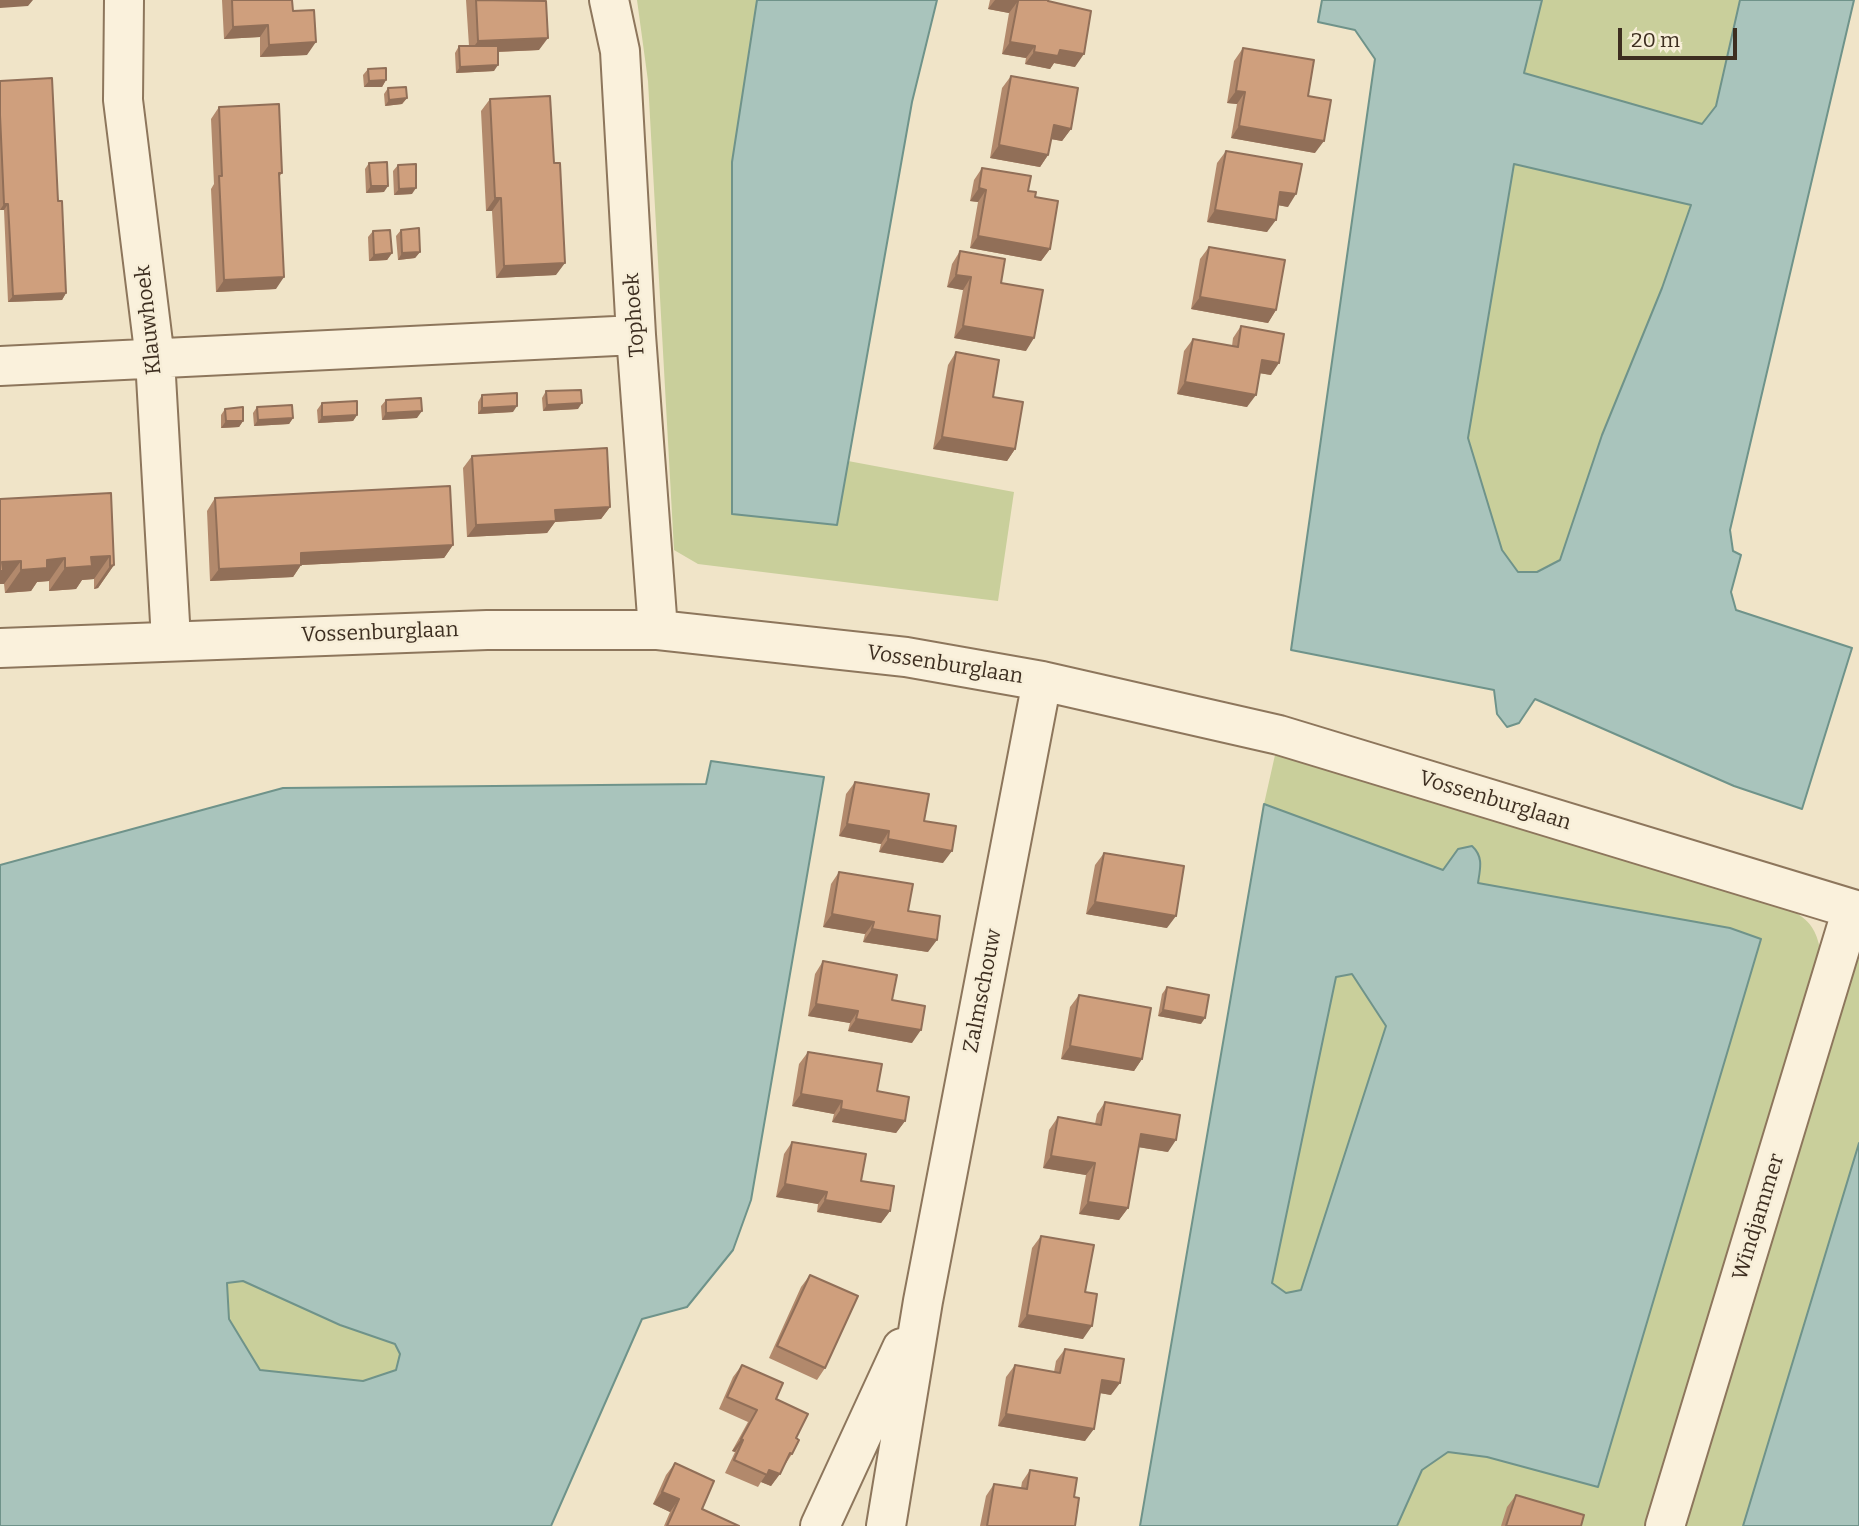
<!DOCTYPE html>
<html>
<head>
<meta charset="utf-8">
<style>
	body { margin:0 }
	#map { position:relative; width:1859px; height:1526px; overflow:hidden; background:#f0e4c8; font-family:Bitter,serif }
	canvas { display:block }
	.scale { position:absolute; left:1618px; top:28px; width:119px; height:32px; box-sizing:border-box; border:4px solid #3d2e20; border-top:0; padding-left:9px; font-size:21px; line-height:24px; white-space:nowrap; color:#3d2e20; -webkit-text-stroke:5px #f7eed8; paint-order:stroke }
</style>
</head>
<body>
<div id="map">
<canvas width="1859" height="1526"></canvas>
<div class="scale">20 m</div>
</div>
<script>
const context = document.querySelector('canvas').getContext('2d');
context.lineJoin = 'round';
function fillPath(path, color) { context.fillStyle = color; context.fill(path, 'evenodd'); }
function stroke(path, color, width, dash) { context.strokeStyle = color; context.lineWidth = width; context.lineCap = dash ? 'butt' : 'round'; context.setLineDash(dash || []); context.stroke(path); }
function label(font, color, halo, rows, align = 'center') {
  context.font = font + ' Bitter,serif'; context.lineWidth = 5; context.setLineDash([]); context.textBaseline = 'middle'; context.strokeStyle = halo; context.fillStyle = color; for (const [text, x, y, turn = 0] of rows) {
    context.save(); context.translate(x, y); context.rotate((+turn || 0) * Math.PI / 180); context.textAlign = isNaN(turn) ? turn : align; if (halo) context.strokeText(text, 0, 0); context.fillText(text, 0, 0); context.restore();
  }
}
fillPath(new Path2D(`
	M637,0H757L732,162L837,525L848,461L1014,492L998,601L698,564L674,550L648,81Z
	M1542,0H1740L1716,106L1703,124L1524,73Z
	M1514,164L1691,205L1662,288L1602,435L1560,560L1537,572H1518L1502,550L1468,438Z
	M1275,755L1792,910C1814,924 1816,931 1822,956L1650,1526H1397L1422,1470L1448,1452L1487,1457L1598,1487L1761,939L1730,928L1477,883L1264,804Z
	M1859,959V1143L1743,1526H1682L1848,974Z
	M1353,974L1386,1025L1301,1290L1286,1293L1272,1283L1280,1245L1336,976Z
	M243,1281L340,1325L395,1344L400,1354L396,1370L363,1381L260,1370L229,1319L227,1283Z`), '#c9cf9b');
const water = new Path2D(`
	M757,0H937L912,102L837,525L732,514V162Z
	M1322,0H1542L1524,73L1702,124L1716,106L1740,0H1854L1730,530L1733,551L1741,555L1731,592L1736,610L1852,648L1802,809L1734,786L1535,699L1519,723L1507,727L1497,714L1494,690L1291,650L1375,59L1355,30L1318,22ZM1514,164L1691,205L1662,288L1602,435L1560,560L1537,572H1518L1502,550L1468,438Z
	M711,761L824,777L751,1200L733,1250L687,1307L642,1319L551,1526H0V865L283,788L706,784ZM243,1281L340,1325L395,1344L400,1354L396,1370L363,1381L260,1370L229,1319L227,1283Z
	M1264,804L1443,870L1458,849L1472,846C1484,857 1480,869 1478,883L1730,928L1761,939L1598,1487L1487,1457L1448,1452L1422,1470L1397,1526H1140ZM1352,974L1386,1026L1301,1290L1286,1293L1272,1283L1280,1245L1336,977Z
	M1859,1143V1526H1743Z`);
fillPath(water, '#a9c4bc');
stroke(water, '#6f938a', 2);
const minor = new Path2D(`
	M124,0L123,100L155,359L171,640
	M609,0L620,51L636,335L658,630
	M0,366L636,335
	M0,648L487,630H658L906,657L1042,681L1279,735L1859,911
	M820,1526L902,1348
	M886,1526L923,1301L1042,681
	M1665,1526L1852,909`);
stroke(minor, '#8d765c', 42);
stroke(minor, '#faf1dc', 38);
fillPath(new Path2D(`
	M222,0H292L293,11L307,55L260,57V37L224,39Z
	M466,0H540L539,50L498,52L494,71L456,73L455,53L459,46H469Z
	M990,0H1048L1075,67L1054,63L1050,69L1025,64L1026,58L1002,54L1009,13L988,9Z
	M1243,48L1308,96L1315,153L1231,138L1237,104L1227,103L1234,61Z
	M368,69L386,80L382,87H364L363,75Z
	M1011,76L1071,129L1062,141L1051,139L1048,155L1040,167L990,158L1002,88Z
	M0,81L58,201L66,293L62,300L8,302L4,210H0Z
	M388,88L407,98L402,104L385,106L384,94Z
	M490,99L556,275L496,278L492,211H486L481,111Z
	M219,107L282,173L279,177L276,289L216,292L211,189L214,184L211,119Z
	M1226,151L1288,207L1278,205L1267,232L1207,222L1217,163Z
	M369,163L384,192L366,193L365,169Z
	M398,165L412,194L394,195L393,171Z
	M982,168L1028,191L1035,197L1050,249L1041,261L970,248L978,202L970,201L974,180Z
	M401,230L420,252L415,258L398,260L396,236Z
	M373,231L392,253L387,260L369,261L368,237Z
	M1209,247L1276,310L1268,323L1191,309L1200,259Z
	M960,251L1001,283L1026,351L954,338L963,290L947,287L952,264Z
	M1241,326L1271,375L1259,373L1247,407L1177,394L1184,351L1193,339L1232,346L1233,338Z
	M956,352L993,397L1015,449L1007,461L933,449L948,365Z
	M546,391L578,409L543,411L542,398Z
	M482,395L513,412L478,414V402Z
	M386,400L417,418L382,420L381,406Z
	M322,403L357,415L353,421L318,423L317,410Z
	M257,407L293,418L289,424L254,426L253,413Z
	M225,409L243,421L239,427L221,428V415Z
	M472,456L610,507L601,519L555,522L547,533L467,537L463,468Z
	M111,493L114,565L98,588L94,589V579L82,580L76,589L49,591V581L37,582L31,591L5,593L4,584H0V499Z
	M215,498L453,545L444,558L301,565L293,577L210,581L207,511Z
	M855,782L924,821L943,863L879,852L881,844L839,836L846,794Z
	M1104,853L1167,928L1086,914L1095,865Z
	M839,872L928,952L863,942L865,934L823,927L831,884Z
	M823,961L912,1043L848,1031L850,1023L808,1016L815,974Z
	M1167,987L1201,1024L1158,1016L1162,994Z
	M1079,995L1142,1059L1134,1071L1061,1059L1070,1007Z
	M808,1052L905,1121L896,1133L832,1122L834,1114L792,1106L799,1064Z
	M1105,1102L1168,1152L1138,1147L1128,1208L1119,1220L1079,1214L1086,1175L1043,1168L1049,1130L1058,1117L1095,1124L1097,1114Z
	M792,1142L890,1211L881,1223L817,1212L818,1204L776,1197L784,1154Z
	M1041,1236L1085,1292L1083,1339L1018,1327L1032,1248Z
	M810,1275L825,1368L817,1380L769,1358L801,1287Z
	M1065,1349L1111,1395L1100,1393L1085,1441L998,1426L1006,1377L1015,1365L1054,1372L1056,1361Z
	M742,1365L776,1399L796,1438L792,1454L771,1486L761,1482L758,1487L725,1473L735,1452L732,1451L748,1422L719,1409L733,1377Z
	M675,1463L702,1509L739,1526H664L670,1512L653,1504L666,1475Z
	M1030,1470L1074,1497L1075,1526H980L986,1496L994,1484L1021,1488L1022,1482Z
	M1516,1495L1581,1526H1501L1507,1507Z`), '#b2896c');
fillPath(new Path2D(`
	M0,0H33L28,6L0,8Z
	M995,0H1014L1018,1L1009,13L988,9Z
	M268,25L260,37L224,39L233,27Z
	M548,38L539,50L469,53L478,41Z
	M316,42L307,55L260,57L269,45Z
	M1010,42L1035,46L1026,58L1002,54Z
	M1060,50L1084,54L1075,67L1054,63L1050,69L1025,64L1034,52Z
	M498,65L494,71L456,73L460,67Z
	M386,80L382,87H364L369,81Z
	M1236,91L1245,92L1237,104L1227,103Z
	M407,98L402,104L385,106L389,100Z
	M1054,125L1071,129L1062,141L1045,138Z
	M1239,126L1324,141L1315,153L1231,138Z
	M999,145L1048,155L1040,167L990,158Z
	M371,186H388L384,192L366,193Z
	M416,188L412,194L394,195L399,189Z
	M979,188L986,190L978,202L970,201Z
	M1280,192L1296,194L1288,207L1272,204Z
	M495,198H501L492,211H486Z
	M4,204H8L4,210H0Z
	M1215,210L1276,220L1267,232L1207,222Z
	M978,236L1050,249L1041,261L970,248Z
	M420,252L415,258L398,260L402,253Z
	M392,253L387,260L369,261L374,255Z
	M565,263L556,275L496,278L504,266Z
	M956,275L971,277L963,290L947,287Z
	M284,277L276,289L216,292L224,280Z
	M66,293L62,300L8,302L13,296Z
	M1200,297L1276,310L1268,323L1191,309Z
	M963,326L1034,338L1026,351L954,338Z
	M1262,360L1279,363L1271,375L1253,372Z
	M1185,382L1256,395L1247,407L1177,394Z
	M582,403L578,409L543,411L547,405Z
	M517,406L513,412L478,414L482,408Z
	M422,411L417,418L382,420L386,413Z
	M357,415L353,421L318,423L322,417Z
	M293,418L289,424L254,426L258,420Z
	M226,421H243L239,427L221,428Z
	M942,437L1015,449L1007,461L933,449Z
	M610,507L601,519L555,522L547,533L467,537L476,525L555,510Z
	M453,545L444,558L301,565L293,577L210,581L219,569L301,553Z
	M110,556L94,579L82,580L76,589L49,591L65,568L91,557Z
	M65,558L49,581L37,582L31,591L5,593L21,570L47,560Z
	M21,561L4,584H0V565L2,562Z
	M114,565L98,588L94,589L110,566Z
	M847,824L889,831L881,844L839,836Z
	M888,839L952,851L943,863L879,852Z
	M1095,902L1176,916L1167,928L1086,914Z
	M832,914L874,922L865,934L823,927Z
	M872,929L937,940L928,952L863,942Z
	M816,1004L858,1011L850,1023L808,1016Z
	M1163,1010L1205,1018L1201,1024L1158,1016Z
	M856,1019L921,1030L912,1043L848,1031Z
	M1070,1046L1142,1059L1134,1071L1061,1059Z
	M801,1094L842,1101L834,1114L792,1106Z
	M841,1109L905,1121L896,1133L832,1122Z
	M1141,1134L1176,1140L1168,1152L1132,1146Z
	M1051,1156L1095,1163L1086,1175L1043,1168Z
	M785,1184L827,1192L818,1204L776,1197Z
	M825,1200L890,1211L881,1223L817,1212Z
	M1088,1202L1128,1208L1119,1220L1079,1214Z
	M1027,1315L1092,1326L1083,1339L1018,1327Z
	M1102,1380L1120,1383L1111,1395L1094,1392Z
	M1006,1414L1094,1429L1085,1441L998,1426Z
	M741,1439L743,1440L735,1452L732,1451Z
	M769,1470L780,1474L771,1486L761,1482Z
	M662,1492L679,1499L670,1512L653,1504Z`), '#916f58');
const building = new Path2D(`
	M232,0H292L293,11L314,10L316,42L269,45L268,25L233,27Z
	M476,0L546,1L548,38L478,41Z
	M1014,0H1048V1L1091,11L1084,54L1060,50L1058,56L1034,52L1035,46L1010,42L1018,1Z
	M459,46H498V65L460,67Z
	M1243,48L1314,60L1308,96L1331,100L1324,141L1239,126L1245,92L1236,91Z
	M386,68V80L369,81L368,69Z
	M1011,76L1078,88L1071,129L1054,125L1048,155L999,145Z
	M52,78L58,201H62L66,293L13,296L8,204H4L0,115V81Z
	M406,87L407,98L389,100L388,88Z
	M550,96L554,163H560L565,263L504,266L501,198H495L490,99Z
	M279,104L282,173H279L284,277L224,280L219,176H222L219,107Z
	M1226,151L1302,164L1296,194L1280,192L1276,220L1215,210Z
	M387,162L388,186H371L369,163Z
	M416,164V188L399,189L398,165Z
	M982,168L1031,176L1028,191L1036,192L1035,197L1058,201L1050,249L978,236L986,190L979,188Z
	M419,228L420,252L402,253L401,230Z
	M390,230L392,253L374,255L373,231Z
	M1209,247L1285,260L1276,310L1200,297Z
	M960,251L1005,259L1001,283L1043,290L1034,338L963,326L971,277L956,275Z
	M1241,326L1284,334L1279,363L1262,360L1256,395L1185,382L1193,339L1238,347Z
	M956,352L999,360L993,397L1023,402L1015,449L942,437Z
	M581,390L582,403L547,405L546,391Z
	M517,393V406L482,408V395Z
	M421,398L422,411L386,413V400Z
	M357,401V415L322,417V403Z
	M292,405L293,418L258,420L257,407Z
	M243,407V421H226L225,409Z
	M607,448L610,507L555,510L556,521L476,525L472,456Z
	M450,486L453,545L301,553V565L219,569L215,498Z
	M111,493L114,565L110,566V556L91,557L92,566L65,568V558L47,560V568L21,570V561L2,562L3,571H0V499Z
	M855,782L929,794L924,821L956,826L952,851L888,839L889,831L847,824Z
	M1104,853L1184,866L1176,916L1095,902Z
	M839,872L913,884L908,911L940,916L937,940L872,929L874,922L832,914Z
	M823,961L897,975L892,1000L925,1006L921,1030L856,1019L858,1011L816,1004Z
	M1167,987L1209,995L1205,1018L1163,1010Z
	M1079,995L1151,1008L1142,1059L1070,1046Z
	M808,1052L882,1064L877,1091L909,1097L905,1121L841,1109L842,1101L801,1094Z
	M1105,1102L1180,1115L1176,1140L1141,1134L1128,1208L1088,1202L1095,1163L1051,1156L1058,1117L1101,1125Z
	M792,1142L866,1154L861,1181L894,1186L890,1211L825,1200L827,1192L785,1184Z
	M1041,1236L1094,1245L1085,1292L1097,1294L1092,1326L1027,1315Z
	M810,1275L858,1296L825,1368L777,1346Z
	M1065,1349L1124,1359L1120,1383L1102,1380L1094,1429L1006,1414L1015,1365L1060,1373Z
	M742,1365L783,1383L776,1399L808,1414L796,1438L799,1440L792,1454L790,1453L780,1474L769,1470L767,1475L734,1460L743,1440L741,1439L757,1410L727,1397Z
	M675,1463L714,1481L702,1509L739,1526H667L679,1499L662,1492Z
	M1030,1470L1077,1478L1074,1497L1079,1498L1075,1526H987L994,1484L1027,1489Z
	M1516,1495L1584,1515L1581,1526H1506Z`);
fillPath(building, '#cf9f7d');
stroke(building, '#916f58', 2);
label('21px', '#3d2e20', '#f7eed8', [
	["Tophoek",635,315,-94],
	["Klauwhoek",149,320,-96],
	["Vossenburglaan",380,633,-2],
	["Vossenburglaan",945,665,9],
	["Vossenburglaan",1495,801,17],
	["Zalmschouw",983,991,-79],
	["Windjammer",1759,1217,-73]
]);
</script>
</body>
</html>
